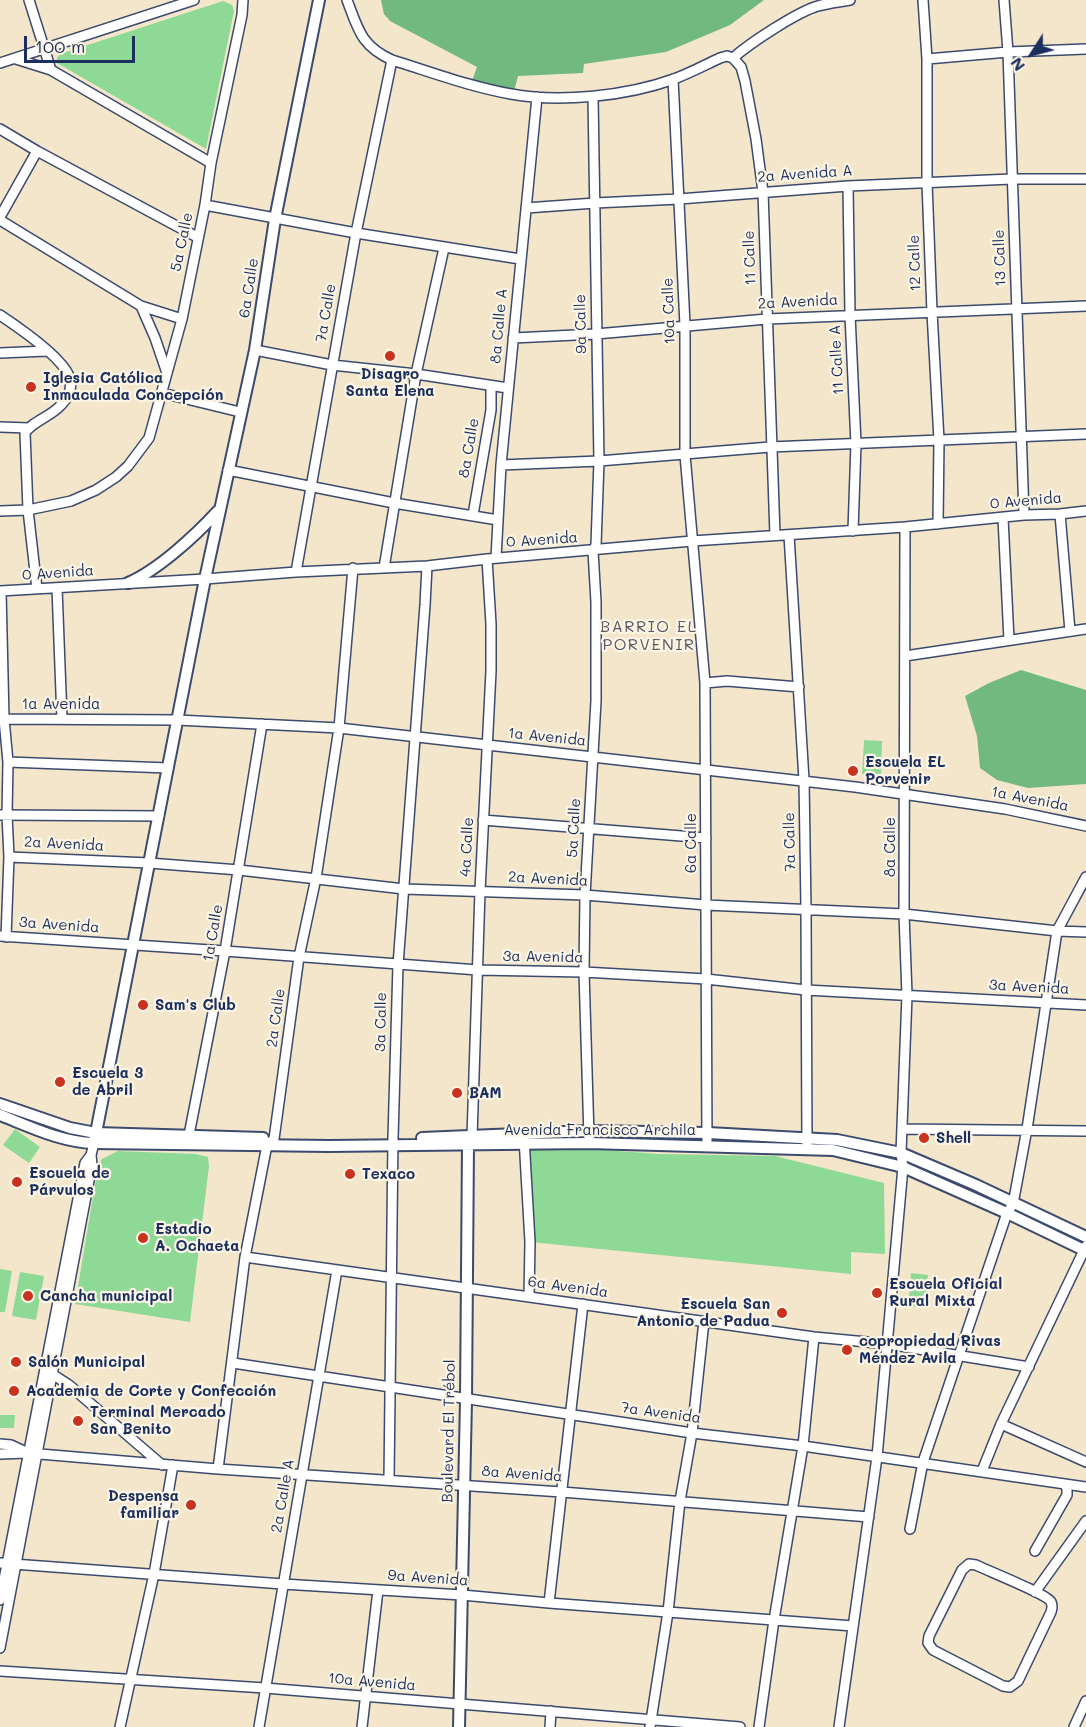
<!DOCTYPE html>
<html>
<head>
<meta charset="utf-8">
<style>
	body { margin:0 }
	#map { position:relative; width:1086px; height:1727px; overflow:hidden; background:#f3e6ca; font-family:Mali,sans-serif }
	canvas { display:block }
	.north { position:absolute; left:1002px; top:24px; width:60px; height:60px; -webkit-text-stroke:4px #fcf5e5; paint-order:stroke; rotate:234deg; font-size:16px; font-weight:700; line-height:24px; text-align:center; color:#1b2f5e }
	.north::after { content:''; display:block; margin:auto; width:21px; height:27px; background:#1b2f5e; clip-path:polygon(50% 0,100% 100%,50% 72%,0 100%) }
	.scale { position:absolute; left:24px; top:36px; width:111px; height:27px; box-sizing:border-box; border:3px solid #1b2f5e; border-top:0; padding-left:8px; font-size:18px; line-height:21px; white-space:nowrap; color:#1b2f5e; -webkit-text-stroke:4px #fcf5e5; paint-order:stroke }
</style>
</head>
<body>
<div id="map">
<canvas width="1086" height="1727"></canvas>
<div class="north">N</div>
<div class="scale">100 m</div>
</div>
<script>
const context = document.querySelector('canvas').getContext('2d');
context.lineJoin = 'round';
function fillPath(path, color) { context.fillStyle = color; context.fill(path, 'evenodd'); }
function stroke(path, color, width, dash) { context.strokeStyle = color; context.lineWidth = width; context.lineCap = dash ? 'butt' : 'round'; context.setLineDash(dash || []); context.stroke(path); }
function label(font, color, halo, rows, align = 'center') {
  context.font = font + ' Mali,sans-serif'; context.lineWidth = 4.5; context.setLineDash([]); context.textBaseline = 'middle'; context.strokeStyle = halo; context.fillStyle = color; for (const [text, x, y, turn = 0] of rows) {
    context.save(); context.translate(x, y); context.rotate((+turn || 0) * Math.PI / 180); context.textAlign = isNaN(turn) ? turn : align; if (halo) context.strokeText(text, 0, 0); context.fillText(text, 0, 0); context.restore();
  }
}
fillPath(new Path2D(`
	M223,1L232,5L234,11L206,149L57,63V58L60,54Z
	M864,740L882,741L881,775L862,774Z
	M15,1129L40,1147L29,1163L3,1145Z
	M524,1144L659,1154L775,1156L884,1183L885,1254L851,1252V1274L530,1242Z
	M118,1151L196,1154L208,1157L209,1166L190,1322L75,1304L97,1173L102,1159Z
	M0,1269L12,1271L5,1312H0Z
	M20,1272L44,1276L36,1320L12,1316Z
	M911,1273L928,1275L925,1308L908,1306Z
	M0,1415H15L14,1428H0Z`), '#8ed996');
fillPath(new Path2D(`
	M381,0H764L730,25L666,52L584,64L583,73L518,76L514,91L472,81L477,67L390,21L384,14Z
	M1021,670L1086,690V784L1028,788L997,780L980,768L977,736L965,696L989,683Z`), '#72b97f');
const minor = new Path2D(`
	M29,0L51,70
	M347,0C358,29 361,46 392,60C431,72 471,87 511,94C560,103 627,96 674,79C690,73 705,65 720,58L727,56L733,58
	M923,0L927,59V183L932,312L939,440L938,524
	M1004,0L1008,52L1024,515
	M733,58L741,67L745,81L756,139L763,192L775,535
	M733,58C750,43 797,12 818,6C828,3 839,2 850,0
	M16,59L51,70L211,163
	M927,59L1008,52L1086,49
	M0,63L194,0
	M673,79L685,325V455L705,683L707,1146
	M0,129L37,151L197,237
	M848,186L850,315L856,444L853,531
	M205,205L356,233L520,259
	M526,208L595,203L679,199L848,186L1012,179H1086
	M0,217L37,151
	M0,220L141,306L182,319
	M141,306L155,338L167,373
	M0,315C18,327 61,356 69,376C73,387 69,397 61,405C52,416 31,422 25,433L28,510L37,589
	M513,338L596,334L767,319L1086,306
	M255,350L332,365L416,374L508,388
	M0,353L47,351
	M162,393L240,412
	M0,427L28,428
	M501,465L599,461L770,447L1086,434
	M228,470L394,503L498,520
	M0,511L28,510L71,501L96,490L116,477L128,466L149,438L182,319L205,205L211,163L242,15L243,0
	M1060,514L1070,631
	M473,515L491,410V386
	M1003,518L1009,640
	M789,535L804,780L806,909L807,1149
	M496,558L501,465L537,97
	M384,568L416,374L444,248
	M296,572L356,233L392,60
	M57,588L62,719
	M0,591L205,579L296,572L427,566L487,559L692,541L905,527L1024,515L1060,514L1086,511
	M1,591L4,719L8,762L7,815L9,857L6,937
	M905,656L1086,629
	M705,683L727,681L799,687
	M0,719L177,720L339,728L855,787L1005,809L1086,826
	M8,762L168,768
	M0,815L159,816
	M483,820L706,838
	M9,857L149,863L239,870L404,889L585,895L706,905L904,914L1057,931L1086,932
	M0,936L225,951L478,970L584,972L706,979L806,990L1086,1005
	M902,1129L1086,1131
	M472,1137L480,891L491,671V624L487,559
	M589,1137L584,972L585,895L596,701V602L593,551L596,545L599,461L593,97
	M524,1138L530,1242L529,1297
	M188,1140L225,951L262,724
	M245,1257L814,1337L888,1344L1029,1367
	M233,1363L692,1433L803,1446L1086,1487
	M52,1374L69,1385L162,1465
	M1001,1424L1086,1462
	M0,1444L11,1445L26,1452
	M0,1454L28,1453L218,1469L562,1492L869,1517
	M218,1469L245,1257L267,1145L274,1139L299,957L316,878L339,728L353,568
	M982,1471L1001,1424L1086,1246
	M389,1480L393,1138L398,965L425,605L427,566
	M910,1529L923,1462L1007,1213L1013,1204L1027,1129L1057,931L1086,877
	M1035,1551L1067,1495V1489L1065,1484
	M0,1563L283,1584L462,1595L549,1603L853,1626
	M969,1564L976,1565C988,1571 1047,1594 1051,1602C1053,1606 1052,1608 1051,1612L1018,1681L1010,1687L1003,1686L933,1650L928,1643L929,1636L962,1570Z
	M1035,1592L1086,1521
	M0,1600L85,1163L91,1155
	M549,1603L583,1304
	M0,1648L92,1165L91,1155L94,1143
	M0,1671L265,1688L740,1727
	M120,1727L154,1574L173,1465
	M259,1727L337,1270
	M362,1727L378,1590
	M550,1727L551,1711
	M650,1727L668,1612L680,1501L692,1433L704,1321
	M759,1727L774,1620L803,1446L814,1337
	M839,1727L877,1457L903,1167L901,1153L907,995L904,914L905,527
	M1074,1727L1086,1701`);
const major = new Path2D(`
	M128,583C158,570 195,536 218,511
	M0,1104L70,1128L96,1133L263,1138
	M0,1115C31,1127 61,1142 94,1143L329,1146L589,1143L833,1150L903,1167L1007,1213L1086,1251
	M422,1138L588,1131L708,1133L837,1140L901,1153L976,1185L1086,1237
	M94,1143L205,579L255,350L275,219L319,0
	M459,1727L466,1400L468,1145L470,1140`);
stroke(minor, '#3b4a6e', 12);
stroke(major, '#3b4a6e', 14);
stroke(minor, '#fff', 9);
stroke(major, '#fff', 10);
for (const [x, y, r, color] of [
	[390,356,6,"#c8321e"],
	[31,387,6,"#c8321e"],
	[853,771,6,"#c8321e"],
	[143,1005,6,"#c8321e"],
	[60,1082,6,"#c8321e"],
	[457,1093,6,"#c8321e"],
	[924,1138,6,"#c8321e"],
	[350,1174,6,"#c8321e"],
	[17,1182,6,"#c8321e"],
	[143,1238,6,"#c8321e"],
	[877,1293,6,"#c8321e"],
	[28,1296,6,"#c8321e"],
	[782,1313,6,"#c8321e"],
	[847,1350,6,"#c8321e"],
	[16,1362,6,"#c8321e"],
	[14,1391,6,"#c8321e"],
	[78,1421,6,"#c8321e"],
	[191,1505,6,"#c8321e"]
]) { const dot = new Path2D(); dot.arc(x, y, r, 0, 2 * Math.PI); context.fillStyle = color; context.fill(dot); stroke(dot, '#fcf5e5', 2); }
label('15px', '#1b2f5e', '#fcf5e5', [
	["2a Avenida A",805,174,-4],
	["5a Calle",182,242,-78],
	["11 Calle",750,258,-92],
	["13 Calle",1000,258,-92],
	["12 Calle",915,263,-92],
	["6a Calle",249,288,-81],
	["2a Avenida",798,302,-3],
	["10a Calle",669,311,-92],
	["7a Calle",326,313,-80],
	["9a Calle",581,324,-91],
	["8a Calle A",499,326,-85],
	["11 Calle A",837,360,-93],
	["8a Calle",469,448,-80],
	["0 Avenida",1026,501,-5],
	["0 Avenida",542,540,-4],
	["0 Avenida",58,573,-4],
	["1a Avenida",61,704],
	["1a Avenida",547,737,6],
	["1a Avenida",1030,799,11],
	["5a Calle",574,828,-87],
	["7a Calle",790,842,-91],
	["6a Calle",691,843,-90],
	["2a Avenida",64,844,3],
	["4a Calle",467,847,-87],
	["8a Calle",890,847,-90],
	["2a Avenida",548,879,3],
	["3a Avenida",59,925,4],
	["1a Calle",213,933,-80],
	["3a Avenida",543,957,1],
	["3a Avenida",1029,987,3],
	["2a Calle",276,1018,-82],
	["3a Calle",381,1022,-89],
	["Avenida Francisco Archila",600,1130],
	["6a Avenida",568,1287,8],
	["7a Avenida",661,1413,8],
	["Boulevard El Trébol",449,1431,-89],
	["8a Avenida",522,1474,4],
	["2a Calle A",283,1496,-80],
	["9a Avenida",428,1578,4],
	["10a Avenida",372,1682,5]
]);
label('bold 15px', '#1b2f5e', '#fcf5e5', [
	["Disagro",390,374,"center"],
	["Santa Elena",390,391,"center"],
	["Iglesia Católica",43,378],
	["Inmaculada Concepción",43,395],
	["Escuela EL",865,762],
	["Porvenir",865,779],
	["Sam's Club",155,1005],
	["Escuela 3",72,1073],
	["de Abril",72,1090],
	["BAM",469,1093],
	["Shell",936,1138],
	["Escuela de",29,1173],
	["Párvulos",29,1190],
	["Texaco",362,1174],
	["Estadio",155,1229],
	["A. Ochaeta",155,1246],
	["Escuela Oficial",889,1284],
	["Rural Mixta",889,1301],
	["Cancha municipal",40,1296],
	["Escuela San",770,1304,"right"],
	["Antonio de Padua",770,1321,"right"],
	["copropiedad Rivas",859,1341],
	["Méndez Avila",859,1358],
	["Salón Municipal",28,1362],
	["Academia de Corte y Confección",26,1391],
	["Terminal Mercado",90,1412],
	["San Benito",90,1429],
	["Despensa",179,1496,"right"],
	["familiar",179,1513,"right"]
], 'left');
context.letterSpacing = '1.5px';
label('16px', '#5a5965', '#fcf5e5', [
	["BARRIO EL",649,627],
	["PORVENIR",649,645]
]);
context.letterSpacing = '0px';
</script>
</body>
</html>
